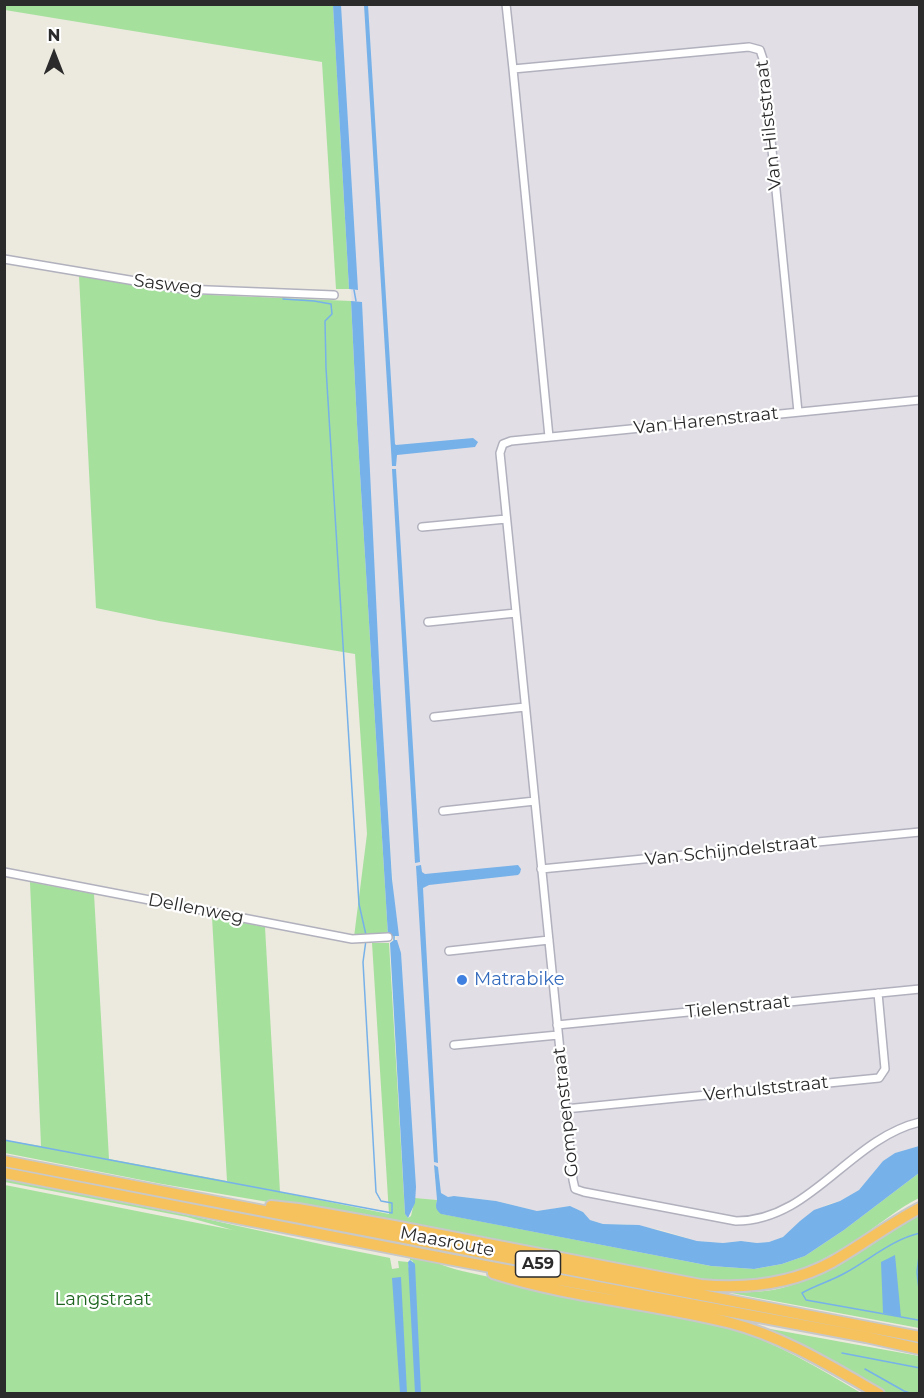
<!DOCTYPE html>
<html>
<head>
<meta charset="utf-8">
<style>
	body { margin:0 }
	#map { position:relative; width:924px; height:1398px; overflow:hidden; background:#ece9de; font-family:Montserrat,sans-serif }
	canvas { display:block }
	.frame { position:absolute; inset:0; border:6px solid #2b2b2b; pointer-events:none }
	.north { position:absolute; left:24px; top:24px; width:60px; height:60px; -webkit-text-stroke:4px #fff; paint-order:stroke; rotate:0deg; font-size:16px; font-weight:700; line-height:24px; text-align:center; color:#2b2b2b }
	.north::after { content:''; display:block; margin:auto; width:21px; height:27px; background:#2b2b2b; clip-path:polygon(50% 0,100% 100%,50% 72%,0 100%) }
</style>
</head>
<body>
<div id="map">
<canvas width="924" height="1398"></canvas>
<div class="frame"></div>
<div class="north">N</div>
</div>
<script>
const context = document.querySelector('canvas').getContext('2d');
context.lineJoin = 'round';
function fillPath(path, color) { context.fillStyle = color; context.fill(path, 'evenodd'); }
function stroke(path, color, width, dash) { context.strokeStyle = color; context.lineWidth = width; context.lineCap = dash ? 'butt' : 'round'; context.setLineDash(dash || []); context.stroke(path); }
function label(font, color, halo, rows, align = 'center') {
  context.font = font + ' Montserrat,sans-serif'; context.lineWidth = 4.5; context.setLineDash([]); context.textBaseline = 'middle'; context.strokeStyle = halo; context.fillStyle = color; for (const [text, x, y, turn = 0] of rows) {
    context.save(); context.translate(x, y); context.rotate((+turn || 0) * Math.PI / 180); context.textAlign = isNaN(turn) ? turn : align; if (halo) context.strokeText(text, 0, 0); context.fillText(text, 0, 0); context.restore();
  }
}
fillPath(new Path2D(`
	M331,5H919V1146L895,1153L883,1161L859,1190L840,1201L828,1204L800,1221L783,1237L769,1242L757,1243L741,1241L723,1243L697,1241L662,1230L626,1224H603L590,1220L583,1212L570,1206L537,1211L496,1201L454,1196L448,1197L441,1193L438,1167L434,1166L437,1200L415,1198Z`), '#e1dee5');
fillPath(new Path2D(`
	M4,5H333L349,289H336L322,62L5,10Z
	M79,276L187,294L351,301L357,424L388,936L354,937L367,834L355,654L159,621L96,608Z
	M30,882L94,894L109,1159L227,1181L212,917L265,927L280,1192L389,1214L372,943H389L405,1214L408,1218L411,1216L415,1198L437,1200L436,1206L442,1214L711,1266L754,1269L782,1264L805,1256L844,1230L919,1173V1198C899,1208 881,1223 862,1236C800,1277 765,1285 692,1278L363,1218L162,1184L5,1153L4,1140L41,1146Z
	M4,1179L197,1217L325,1245L390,1258L392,1269L399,1268L398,1261L408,1262V1268L413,1261L410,1260V1254C428,1258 444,1267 462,1271C551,1292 644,1299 730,1328C777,1343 819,1368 861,1393H5V1185L233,1230L187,1217L5,1182Z
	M919,1212V1328L731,1293C745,1292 759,1292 773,1290C827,1279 874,1241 919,1212Z
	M754,1326L919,1356V1393H886L801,1344Z`), '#a5e09d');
fillPath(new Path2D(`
	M333,5H341L358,290L349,289Z
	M364,5H368L395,444L396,445L473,438L478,442L475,447L397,455L396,466H392Z
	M351,301L362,302L380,683L392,879L399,936H388L357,424Z
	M392,469H396L420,862L415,863Z
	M421,865L422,872L425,874L518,865L521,869L520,873L518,875L429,885L423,888L438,1163L434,1162L416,866Z
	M394,940H397L401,953L416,1187L415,1203L408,1218L405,1214L390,943Z
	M919,1146V1173L844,1230L805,1256L782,1264L754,1269L711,1266L441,1214C436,1210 435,1207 437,1200L434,1165L438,1167L441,1193L448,1197L454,1196L496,1201L537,1211L570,1206L583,1212L590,1220L603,1224L639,1225L697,1241L723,1243L741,1241L757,1243L769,1242L783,1237L800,1221L814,1210L840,1201L859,1190L883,1161L895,1153Z
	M895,1255L901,1317L883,1313L881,1262Z
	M410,1260L415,1264L421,1393H415L408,1262Z
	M401,1277L407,1393H400L392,1278Z`), '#76b1e9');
stroke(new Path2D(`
	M354,290L356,301
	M283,299L314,301L331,304L332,314L325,321L326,368L359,904L366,935
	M394,936V940
	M4,1140L392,1213V1203L381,1201L376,1192L363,962L366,940
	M920,1248L917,1272L920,1299
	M918,1320L806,1300L802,1293C816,1285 831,1281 845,1273C869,1260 893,1239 920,1233
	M842,1353L920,1368
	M865,1369L904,1391L913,1394`), '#76b1e9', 1.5);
const minor = new Path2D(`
	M506,4L513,69
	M4,259L183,289L334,295
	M920,400L511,441L503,444L500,453L573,1180L575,1189L584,1192L736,1221C811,1221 849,1139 920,1122
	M549,437L513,69L749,47L760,50L763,59L798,412
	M422,527L506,519
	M428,622L516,613
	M434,717L525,707
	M443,811L535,801
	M541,869L920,832
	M4,872L352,939L388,937
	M449,951L549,940
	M557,1025L920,989
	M454,1045L558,1035
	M565,1109L879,1078L885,1069L878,993`);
const highway = new Path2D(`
	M4,1161L920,1337
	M4,1173L453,1260L866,1337L920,1349
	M271,1206L298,1209L394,1226L701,1285C746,1289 792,1284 832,1262C862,1245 889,1224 920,1208
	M493,1273C570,1298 653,1303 731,1323C784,1337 832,1367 879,1394`);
stroke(minor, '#b1b1be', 10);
stroke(highway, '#c8c8c8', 14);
stroke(minor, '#fff', 7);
stroke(highway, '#f6c25e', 10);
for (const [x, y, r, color] of [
	[462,980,6,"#3f7fe0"]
]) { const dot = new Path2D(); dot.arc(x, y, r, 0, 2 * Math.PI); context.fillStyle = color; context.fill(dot); stroke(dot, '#fff', 2); }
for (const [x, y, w] of [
	[538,1264,45]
]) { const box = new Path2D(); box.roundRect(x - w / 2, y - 13, w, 26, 4.5); context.fillStyle = '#fff'; context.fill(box); stroke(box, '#2b2b2b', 1.5); }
label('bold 16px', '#2b2b2b', null, [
	["A59",538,1264]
]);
label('18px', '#2b2b2b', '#fff', [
	["Van Hilststraat",769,125,-96],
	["Sasweg",168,285,7],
	["Van Harenstraat",706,421,-6],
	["Van Schijndelstraat",731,851,-6],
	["Dellenweg",196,909,11],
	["Tielenstraat",738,1007,-6],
	["Verhulststraat",766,1089,-6],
	["Gompenstraat",566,1112,-96],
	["Maasroute",447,1242,11]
]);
label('18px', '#366cbe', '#fff', [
	["Matrabike",474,980]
], 'left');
label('18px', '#1e651f', '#fff', [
	["Langstraat",103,1300]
]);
</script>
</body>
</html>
